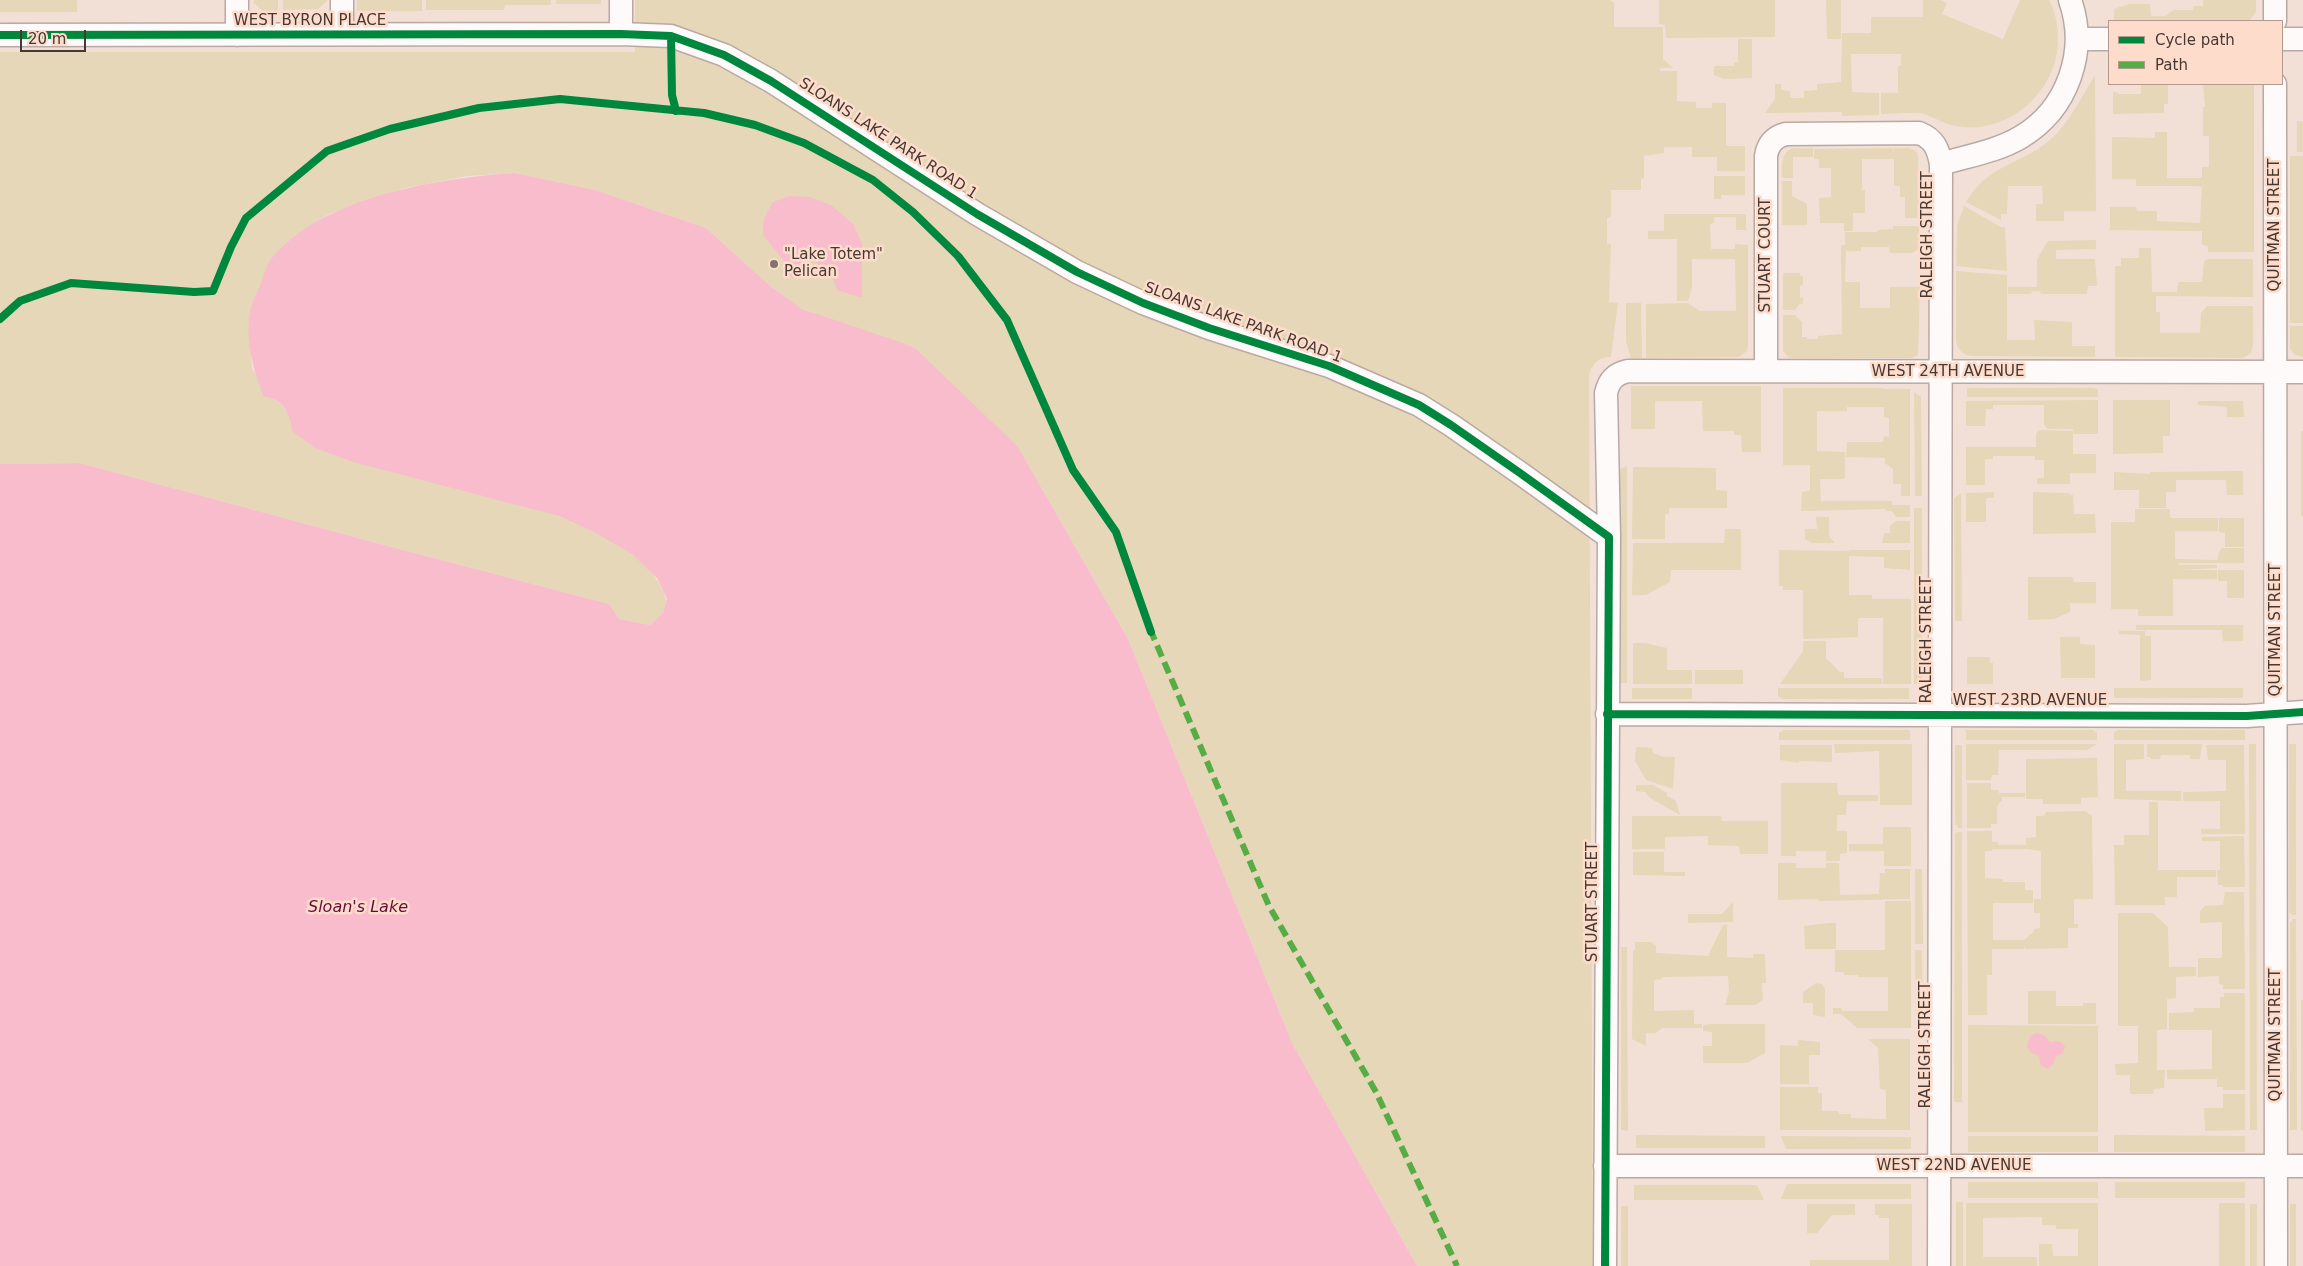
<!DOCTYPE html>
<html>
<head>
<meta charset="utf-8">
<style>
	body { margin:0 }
	#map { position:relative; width:2303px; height:1266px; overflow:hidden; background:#f2e0d7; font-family:"DejaVu Sans",sans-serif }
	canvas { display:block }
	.legend { position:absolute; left:2108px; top:20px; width:175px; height:65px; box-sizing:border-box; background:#fedccb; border:1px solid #b49a8e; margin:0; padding:6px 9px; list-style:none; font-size:15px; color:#463832 }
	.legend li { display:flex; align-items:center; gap:10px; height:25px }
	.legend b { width:25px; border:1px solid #b49a8e }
	.scale { position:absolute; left:20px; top:30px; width:66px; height:22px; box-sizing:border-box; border:2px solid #463832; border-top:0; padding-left:6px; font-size:15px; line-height:18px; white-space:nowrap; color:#463832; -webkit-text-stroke:4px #fedccb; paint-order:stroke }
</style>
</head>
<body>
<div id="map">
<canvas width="2303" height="1266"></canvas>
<ul class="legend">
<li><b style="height:6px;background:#00873e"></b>Cycle path</li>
<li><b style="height:6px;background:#56ac45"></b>Path</li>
</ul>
<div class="scale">20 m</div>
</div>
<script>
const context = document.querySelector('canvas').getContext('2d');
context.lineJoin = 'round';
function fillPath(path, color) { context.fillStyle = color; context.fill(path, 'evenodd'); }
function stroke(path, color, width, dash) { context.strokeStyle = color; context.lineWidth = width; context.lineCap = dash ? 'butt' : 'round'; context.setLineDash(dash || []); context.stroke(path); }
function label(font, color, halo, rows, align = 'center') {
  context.font = font + ' "DejaVu Sans",sans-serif'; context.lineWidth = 5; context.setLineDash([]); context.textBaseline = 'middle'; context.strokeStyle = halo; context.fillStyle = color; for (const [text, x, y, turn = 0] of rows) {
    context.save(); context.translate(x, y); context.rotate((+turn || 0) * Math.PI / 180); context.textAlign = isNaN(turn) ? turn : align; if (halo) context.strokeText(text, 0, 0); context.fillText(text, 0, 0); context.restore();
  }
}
fillPath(new Path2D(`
	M0,0H77V12H0Z
	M254,0H278V11H263L254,3Z
	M283,0H327V1L318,9L283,10Z
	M357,0H422V11H357Z
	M426,0H551V5H505L504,10H426Z
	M556,0H601V4H556Z
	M635,0H1610L1614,3V27H1663V59L1673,68H1660V71H1677V101L1696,102V108H1712V103H1726V146H1745V171H1717V157H1692V147H1664V153L1644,156V178L1641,179V190H1611V217L1607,218V244H1611L1609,302L1618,303L1611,357C1597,357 1591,365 1589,377L1593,1266H1417L1292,1043L1128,639L1018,447L813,312L802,309L769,285L706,228L595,190L515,173L467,176L405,188L329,214L294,237L249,330L252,368L271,397L282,405L291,417L559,516C596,533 644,551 662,589C666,597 668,607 662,615C659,618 654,622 650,625L619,619L609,604L380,544L80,463L0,464V52H635Z
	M1659,0H1775V37L1666,38L1665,25L1659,24Z
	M1826,0H1841V39H1827Z
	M1923,0H1940L1947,3L1942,14L2003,39L2020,0H2049C2060,20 2061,49 2052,70C2037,108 1997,134 1955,126C1943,124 1931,115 1919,113C1907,112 1894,114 1881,114V93H1898V66H1901V54H1851L1852,92L1879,93V115L1842,116V112L1765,113L1775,99V84H1781V90L1790,91V98H1804V91L1817,90V84L1841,82L1842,33H1871V17H1923Z
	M2203,0H2256V12L2249,21H2114V9L2129,4H2150L2151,16H2165L2174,10H2193L2194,6H2203Z
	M1738,39H1752V78L1724,79L1714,75V66H1734V62H1738Z
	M2095,75L2096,211H2064V221H2036V204H2043L2042,186H2008L2007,214H2001V220L1966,202C1989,163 2022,165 2051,139C2070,122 2082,96 2095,75Z
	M2141,84H2168V104H2164V113L2113,114V92H2117L2118,94H2141Z
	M2203,84H2254V252H2208V246L2202,245V231L2110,230V207H2136L2137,211H2157V221L2200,223L2202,188L2199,186H2136V179H2112V137L2155,138V132H2167V178H2202V167H2209V136H2203V107H2205Z
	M2297,121H2303V152H2297Z
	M1793,148H1813V157H1793V178H1782C1782,166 1780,153 1793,148Z
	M1893,148V154L1894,148H1909L1917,152L1918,155L1919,218H1905V197H1900V186H1894V159H1862V190H1865V213H1853V231H1844V223H1820L1819,198L1831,197V168H1819V159H1814V149Z
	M2290,156H2303V323H2290Z
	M1714,176H1745V195H1721V199H1714Z
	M1782,181H1792V196L1807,204V225H1782Z
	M1964,206L2001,227H2005L2007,271L1956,266L1957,225Z
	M1664,214H1746V230H1736V217H1714V223L1710,224L1711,249H1735V244L1748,245V346L1747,351L1739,357L1646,358V304L1688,303L1700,311H1736L1735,259H1692V287L1688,301H1677V239H1648V231H1664Z
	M1893,226H1919V249L1912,253H1890L1889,247H1861V251H1846L1845,282H1860V308H1890V287H1920L1918,355L1912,358H1789L1783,351V315H1795L1802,322V337H1807V339H1818V336L1842,334L1841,245H1845V232H1877L1878,230L1893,229Z
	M2096,240V249L2056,250V259H2095L2097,286H2088L2087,294H2041L2040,291H2032L2031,294H2008V287H2037V259L2048,241Z
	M2139,248H2151L2152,292H2177L2178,282H2202L2204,261L2208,259H2253V297L2156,296V312H2160V333H2200L2201,313L2207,306H2253V346L2251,353L2243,358L2115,357V266H2121V258H2139Z
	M1956,271L2007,275V340H2035L2034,320L2072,322V346H2095V357L1974,356C1964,356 1958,351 1956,341Z
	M1783,273H1800V276H1803V285L1800,286V297L1803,298V304H1800L1795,310H1783Z
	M1626,303H1641L1642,358H1631L1626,342Z
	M2290,326H2303V357L2295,355L2290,349Z
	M1631,386H1761V452H1742L1741,435H1734V431H1703L1702,401H1655V429H1631Z
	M1783,388H1884V407H1847V411H1817V451L1845,452V477L1844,479H1820L1821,503L1822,501H1892V505H1910V517H1896L1892,511H1886V509L1801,511L1802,492L1810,491V465H1783Z
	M1967,388H2094L2098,390V397H1967Z
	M1884,389H1910V496H1901V484H1893V469L1885,463V458L1846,457L1847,442H1883L1884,436L1889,437V418L1884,417Z
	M1914,392L1921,397L1922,496H1915Z
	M2098,400V434H2074L2073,429H2048L2044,425V405H1993V409H1986L1985,426H1966V401Z
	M2113,400H2170V436H2163V453L2113,454Z
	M2198,401H2243L2244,417H2227V407L2198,405Z
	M2039,430L2073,431V454H2096V473H2070V484H2037V478H2044V460H2035V456H1993V459H1985V485H1966V447H2036V434Z
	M2301,431H2303V516H2301Z
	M1627,466V683H1620V469Z
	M1633,467L1716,468V490L1727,491V508H1669V514H1665V539H1632Z
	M2243,471V495H2227L2226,480H2176V492H2166V508H2139V490H2114V472L2150,474V472Z
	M1994,492V498H1986V522H1966V493Z
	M2033,492L2069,493L2070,495H2073L2074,514H2095L2096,533L2033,534Z
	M1961,493L1962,621H1955L1954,498Z
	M1914,508H1922V684H1914Z
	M2135,509H2170V518H2218V531H2175V559L2218,560V554L2222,548H2244V563H2179V565H2217V568L2179,570H2217V579H2173V616H2138V609H2111V522H2135Z
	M1816,517H1829V536L1835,543H1812L1805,539V529H1817Z
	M2219,518H2244V547H2225V533L2219,532Z
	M1896,521H1910V543H1882L1884,533H1890V526Z
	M1725,529H1741V570H1671L1670,582L1646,595H1632L1633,543H1724Z
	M1779,550L1849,551V595H1872V599H1911V684H1883V618H1858V637L1803,639V590H1783V586H1779Z
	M1849,550H1910V570L1884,568V557L1849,556Z
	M2218,570H2244V598H2227V581H2218Z
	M2028,577H2073L2074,582H2096V603H2070V612L2054,619L2028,620Z
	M2136,625H2243V641H2223L2222,630H2136Z
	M2119,631H2145V636H2151V680L2140,681V635L2119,634Z
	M2060,637H2080V644L2095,645V678H2061Z
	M1803,641H1826V658L1840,672H1844V678H1882V684H1780L1803,651Z
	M1633,643H1645L1667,648V670H1692V684H1633Z
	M1967,657H1990V663H1993V684H1967Z
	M1695,670H1743V684H1695Z
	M1632,688H1692V699H1632Z
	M1778,688H1909V699H1783L1778,696Z
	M2114,688H2243V698H2114Z
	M1784,730H1910V740H1779V733Z
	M1966,730H2093L2097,733V740H1966Z
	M2118,730H2245V740H2114V732Z
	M1834,744H1912V805H1880L1879,751L1835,753Z
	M1966,744H2097L2087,750H1999L1998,775H1992L1991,780H1966Z
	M2114,744H2144V759L2126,760V791H2181V801L2114,799Z
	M2147,744H2202L2200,759H2190V755H2161L2160,759H2151L2150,757H2147Z
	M2249,744H2256L2257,1130H2250Z
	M2289,744H2296V915H2291V913H2289Z
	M1780,745H1832V762L1799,761V763L1780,760Z
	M1955,745H1962V828H1958L1957,825H1955Z
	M2206,745H2244L2245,834H2201V829H2220V801H2183V792L2226,791V760H2208Z
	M1636,747L1652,748L1653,753L1664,757H1675L1673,789L1646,780L1635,761Z
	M2097,758L2098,797L2081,798V804H2043V799H2026V759Z
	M1781,783H1837L1838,795H1878V801H1847L1846,815H1837V831H1847V853L1840,854V861H1826V851H1796V856H1781Z
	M1967,783H1991V790H1998L1999,793H2025V797H2002V802H2000L1997,807V824H1991V828H1967Z
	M1636,785H1653L1667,793V796L1676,801L1680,815L1650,798L1645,792L1636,791Z
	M2149,802H2158V870H2216V877H2177V897H2165V905H2115L2114,845H2124V835H2149Z
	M2085,811L2092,816L2093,899H2074V924H2078V928H2068V948L2025,949L2024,945V949H1992V975H1987V1015H1968L1967,831H1992V842H1998V845H2026V849H1992V851H1985V878L2003,879V882H2025V890H2033V903H1993V940H2024L2033,932L2034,929L2040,928V913H2034V899H2041V851L2026,849V838L2036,837V816H2044L2046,812Z
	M1632,816H1721L1722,821H1768V854H1740L1739,846L1708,845V836L1665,837V849H1632Z
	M1883,827H1911V866H1884V851H1849V844H1883Z
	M1957,832H1962V1102H1954L1955,834Z
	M2244,836L2245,887H2223V885H2218L2217,870H2220V841H2202V837Z
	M1633,852H1664V872H1685V876L1633,875Z
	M1796,863V868H1826V863H1839L1840,895L1879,894L1880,873H1885V869H1910V899L1818,901V899L1778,900V863Z
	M1915,869H1922L1923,944H1915Z
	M2225,892H2244L2245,989H2223V985L2219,984V976L2198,977V958H2222V922L2200,923V911L2205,906L2223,905Z
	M1885,901H1911V1028H1857L1841,1014H1833V1008H1841L1842,1011H1888V977H1858V975H1844V972H1835V950H1885Z
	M1733,902V922L1688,923V914H1722Z
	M2118,913H2153L2168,927L2169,967H2196V976L2176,977V998L2167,999V1029L2157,1030V1070H2165L2164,1088L2154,1089L2153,1094H2130V1075H2116L2115,1064L2138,1063V1026H2118Z
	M2292,919H2296L2297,1130H2290V922H2292Z
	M1829,923H1836V949H1805L1804,926Z
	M1723,925H1727V957L1753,958V954H1765L1766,983H1762L1763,1000L1755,1005H1725L1729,992L1728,976L1662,977V979L1654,980V1011L1694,1010V1024H1702V1028H1662L1656,1033H1646V1046L1632,1039L1633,950H1635V942H1651L1656,946V953L1708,956Z
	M1621,947H1627L1628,1131L1621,1130Z
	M1915,950H1922L1923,1027H1916Z
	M1816,983L1822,984L1825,989V1017L1813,1015V1003H1803V992Z
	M2028,991H2056V1006H2083V1003H2096V1024H2028Z
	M2224,993H2245V1090H2223V1087H2217V1079H2167V1070L2212,1069V1030H2169V1013L2194,1012V1008H2220V997H2224Z
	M2301,1000H2303V1131L2301,1130Z
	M1712,1024H1765V1053L1747,1063H1703V1046H1712V1032L1703,1031V1025Z
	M1968,1025L2098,1026V1132H1968Z
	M1868,1039H1910V1130H1780V1087H1818V1093H1822V1111H1838L1839,1114H1851V1118L1886,1119V1090L1880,1089L1878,1048Z
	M1798,1040L1820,1042V1055H1809V1084H1780V1045L1798,1046Z
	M2223,1094H2245V1130L2205,1131L2204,1108H2223Z
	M1636,1135L1765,1136V1148H1636Z
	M2114,1135L2245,1136V1152H2114Z
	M1781,1136L1911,1137V1149H1786Z
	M1968,1136H2098V1152H1968Z
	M1968,1182H2098V1198H1968Z
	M2115,1182H2245V1198H2115Z
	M1787,1184H1911V1199H1781Z
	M1634,1185H1757L1764,1200H1634Z
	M1956,1202H1963V1266H1956Z
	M1966,1203H2098V1266H2039V1244H2052L2053,1256H2078V1229H2056V1225H2042V1217L1983,1218V1257H2037V1266H1966Z
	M2219,1203H2245V1266H2219Z
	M1807,1204H1855V1215H1832L1817,1233H1807Z
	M1875,1204H1912V1266H1810V1260H1889V1218H1879V1215H1875Z
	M2250,1204H2257V1266H2250Z
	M2290,1204H2296V1266H2290Z
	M1621,1206H1628V1266H1621Z`), '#e5d7b7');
fillPath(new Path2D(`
	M515,173L595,190L706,228L769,285L802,309L897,341L916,349L1018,447L1128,639L1292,1043L1417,1266H0V464L80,463L380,544L609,604L619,619L650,625L663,613L667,599L657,578L632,554L596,533L559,516L353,462L315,448L292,431C291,414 283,398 264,397C253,369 244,338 251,308C253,300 258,291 261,283C264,276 266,265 271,259C323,196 439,178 515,173Z
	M789,196L810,197L831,205L853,224L862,243V298L837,290L831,273L814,262L799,266L797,279L790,276L789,267L763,235L764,218L773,202Z
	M2036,1033L2044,1035L2050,1042L2059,1041L2065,1046L2063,1053L2055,1057L2054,1063L2048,1069L2041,1066L2039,1056L2030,1052L2027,1046L2030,1036Z`), '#f9bccd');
const street = new Path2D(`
	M237,0V35
	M342,0V34
	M621,0V34
	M2275,21V0
	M0,35L621,34L671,36L724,55L771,81L977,214L1077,272L1143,303L1209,328L1329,366L1419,405L1451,425L1520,473L1609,537
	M2078,39H2109
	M2282,39H2303
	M2275,84L2276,1266
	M1941,164C1968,156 1998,151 2021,137C2068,109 2088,51 2070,0
	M1766,371V156C1768,144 1774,137 1786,134L1919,133C1934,139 1938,148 1941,164L1939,1266
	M1607,714L2247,716L2303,712
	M1605,1166H2303
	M1605,1266L1609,537L1606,393C1609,380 1615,374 1628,371L2303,372`);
stroke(street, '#b8aaa3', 25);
stroke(street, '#fdfaf9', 22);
stroke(new Path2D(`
	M1150,629L1269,906L1376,1092L1457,1266`), '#56ac45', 6, [12, 6]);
stroke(new Path2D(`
	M0,35L621,34L671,36L724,55L771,81L977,214L1077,272L1143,303L1209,328L1329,366L1419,405L1451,425L1520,473L1609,537L1605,1266
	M671,36L672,95L676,111
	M0,319L20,301L71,283L194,292L213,291L231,247L246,218L327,151L390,129L479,108L560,99L704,113L755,125L804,143L873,180L913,212L958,256L1007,320L1073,470L1116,532L1151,632
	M1607,714L2247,716L2303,712`), '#00873e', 8);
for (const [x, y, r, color] of [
	[774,264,5,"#82736c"]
]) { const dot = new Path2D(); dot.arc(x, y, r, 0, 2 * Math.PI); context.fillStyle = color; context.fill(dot); stroke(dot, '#fedccb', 2); }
label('15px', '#463832', '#fedccb', [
	["WEST BYRON PLACE",310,21],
	["SLOANS LAKE PARK ROAD 1",888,139,33],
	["QUITMAN STREET",2275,225,-90],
	["RALEIGH STREET",1928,235,-90],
	["STUART COURT",1766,255,-90],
	["SLOANS LAKE PARK ROAD 1",1243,323,20],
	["WEST 24TH AVENUE",1948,372],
	["QUITMAN STREET",2276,630,-90],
	["RALEIGH STREET",1927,640,-90],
	["WEST 23RD AVENUE",2030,701],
	["STUART STREET",1593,902,-90],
	["QUITMAN STREET",2276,1035,-90],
	["RALEIGH STREET",1926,1045,-90],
	["WEST 22ND AVENUE",1954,1166]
]);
label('15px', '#463832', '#fedccb', [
	["\"Lake Totem\"",784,255],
	["Pelican",784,272]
], 'left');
label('italic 16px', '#660b39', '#fedccb', [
	["Sloan's Lake",358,908]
]);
</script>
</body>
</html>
